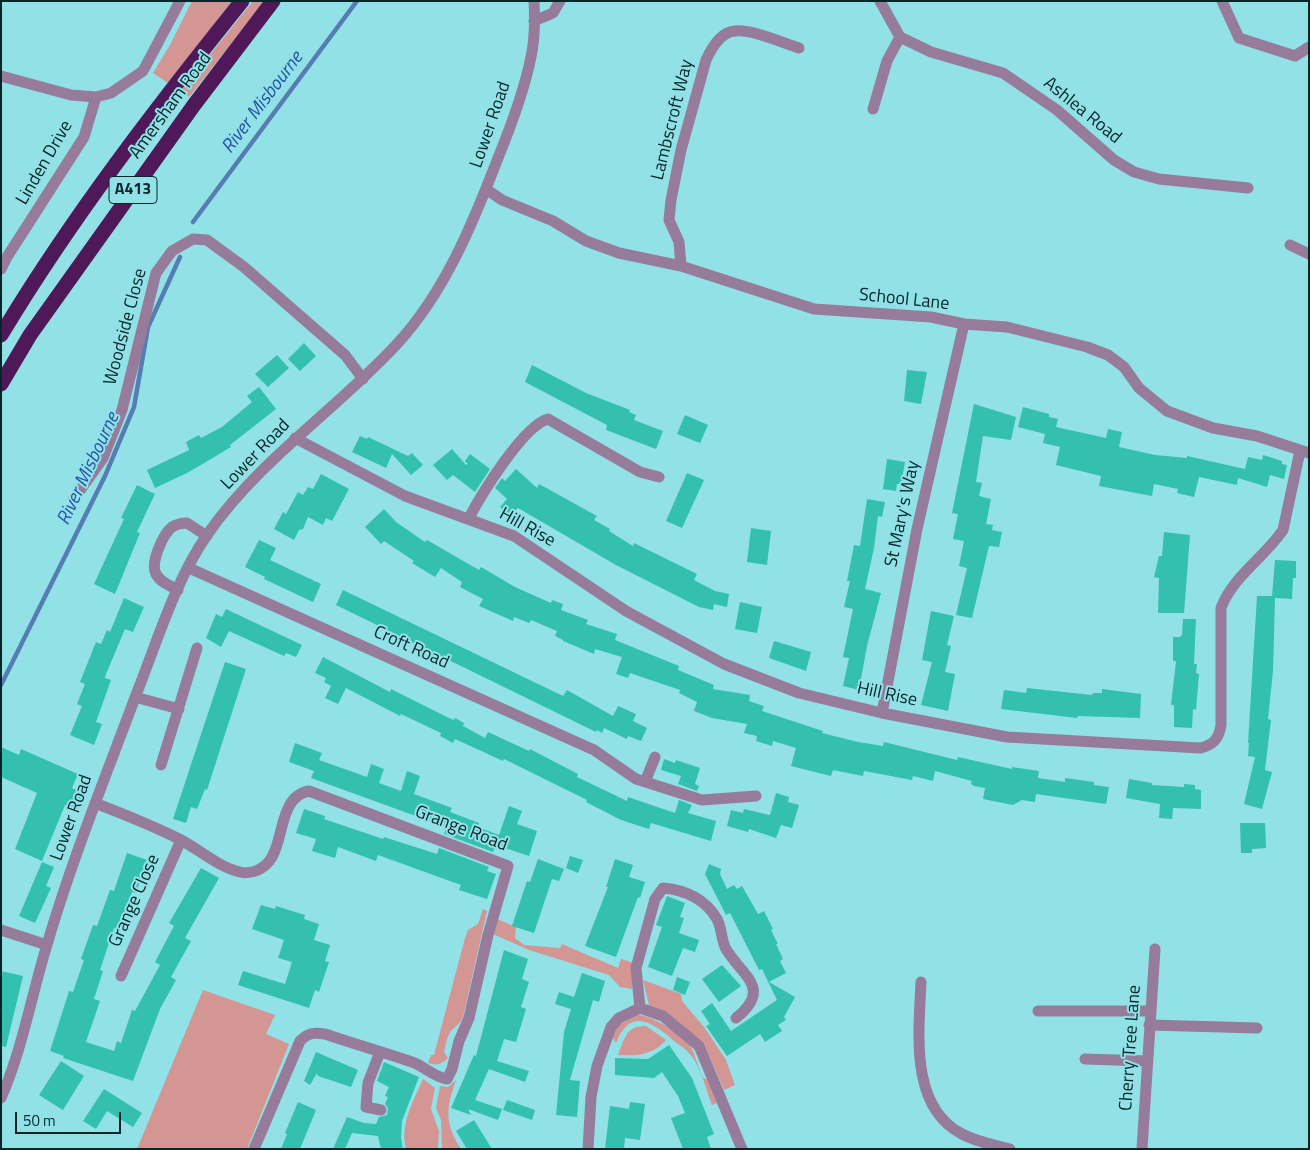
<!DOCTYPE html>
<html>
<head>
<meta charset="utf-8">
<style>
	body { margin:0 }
	#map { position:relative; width:1310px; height:1150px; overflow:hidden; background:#91e1e7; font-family:"Titillium Web",sans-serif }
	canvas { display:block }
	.frame { position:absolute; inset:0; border:2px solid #032628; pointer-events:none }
	.scale { position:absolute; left:15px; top:1112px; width:106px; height:22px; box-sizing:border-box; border:2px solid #032628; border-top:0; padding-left:6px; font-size:15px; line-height:18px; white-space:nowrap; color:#032628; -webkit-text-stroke:4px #91e1e7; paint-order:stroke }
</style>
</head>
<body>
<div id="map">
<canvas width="1310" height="1150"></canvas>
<div class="frame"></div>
<div class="scale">50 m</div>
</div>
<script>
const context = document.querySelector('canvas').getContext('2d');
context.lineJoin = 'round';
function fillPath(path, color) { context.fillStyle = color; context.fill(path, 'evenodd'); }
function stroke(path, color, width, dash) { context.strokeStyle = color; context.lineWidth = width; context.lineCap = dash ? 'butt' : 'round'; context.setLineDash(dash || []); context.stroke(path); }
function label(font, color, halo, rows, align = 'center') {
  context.font = font + ' "Titillium Web",sans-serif'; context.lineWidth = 4; context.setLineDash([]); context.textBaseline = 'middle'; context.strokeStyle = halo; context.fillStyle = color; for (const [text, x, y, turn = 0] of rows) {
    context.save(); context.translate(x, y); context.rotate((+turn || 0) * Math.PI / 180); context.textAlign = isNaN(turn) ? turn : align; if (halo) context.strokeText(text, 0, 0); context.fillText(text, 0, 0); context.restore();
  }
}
fillPath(new Path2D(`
	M192,1H232L168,83L153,73L170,45Z
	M253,1H265L189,97L181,91Z
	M483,909L487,911L463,1017C460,1024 458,1024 453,1029C447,1033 446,1045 444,1052L448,1058C442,1064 437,1066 428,1063L431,1055H434L465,938L468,930L478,924Z
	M497,919L516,927L515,938L524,945L560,948L562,944L618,968L621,959L634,963L632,989L620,987L609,975L529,950L493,934Z
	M643,980L681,994L682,1001L704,1027L726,1060L735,1085L724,1090L704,1044L662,1010L649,1005Z
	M203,990L275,1015L266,1034L289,1044L247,1149H137Z
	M637,1015C651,1014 687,1037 692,1049C696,1058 699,1069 703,1078L708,1080L717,1103L712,1105C706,1090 702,1071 693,1058C689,1051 679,1045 673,1040C652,1022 630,1007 616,1043L612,1037C617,1024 625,1021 637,1015Z
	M646,1026L666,1040C653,1055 637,1056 618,1055C624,1040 626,1025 646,1026Z
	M423,1079L435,1088L431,1109L439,1131L438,1149H406C400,1123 413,1102 423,1079Z
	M456,1080C446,1109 444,1122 461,1149H442L441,1120L436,1108L440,1086L448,1087Z`), '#d39693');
stroke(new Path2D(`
	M193,222L357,1
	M1,685L105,476L134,407L148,327L180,257`), '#557db2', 4.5);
fillPath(new Path2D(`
	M304,343L316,356L300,371L288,359Z
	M277,355L289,368L268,387L255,374Z
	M532,365L586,393L630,410L629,412L636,415L634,420L663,431L656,449L606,430L607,425L525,382Z
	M907,370L927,372L921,404L904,401Z
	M259,387L276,409L230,445L231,447L189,472L155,488L147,470L189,450L186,442L199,435L201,438L222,427L252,402L247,396Z
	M974,404L1016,417L1011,440L983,436L976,482L982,483L979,496L991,499L986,524L993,525L992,530L1002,532L999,547L989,546L972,618L956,615L967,568L959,566L964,541L953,539L958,514L952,513Z
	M1023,407L1049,414V417L1058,419L1056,427L1106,438L1108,429L1122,432L1119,447L1155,455L1187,458V456L1245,469L1248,457L1262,460L1263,455L1282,461V464L1287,465L1284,479L1270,475L1267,487L1238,478L1237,485L1199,477L1194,497L1177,493L1178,489L1154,484L1152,496L1099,486L1101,476L1056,465L1060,447L1043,443L1045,434L1018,427Z
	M685,415L708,425L700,443L677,434Z
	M360,436L367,439L368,437L408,456L412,453L423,465L411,475L392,454L386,468L352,452Z
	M452,449L466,465L468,464L465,461L470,454L490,469L475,492L453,475L447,480L433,465Z
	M887,459L905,462L901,484H897L896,491L883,489Z
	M516,469L537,488L539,484L597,516L594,520L610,529L609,531L633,546L634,543L697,574L694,580L715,591L729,594L727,607L714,604L713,610L699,607L616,565L518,508L510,516L500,507L507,499L495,488L502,478L505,481Z
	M687,473L704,480L682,528L666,521Z
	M321,474L349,489L332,521L326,518L323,525L308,517L303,529L299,530L294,540L274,529L283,512L286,514L298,492L303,495L308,487L313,489Z
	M137,485L155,494L137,532L140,533L115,594L94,584L124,519L121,518Z
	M867,499L885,502L882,517L878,516L874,548L865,589L881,593L867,646L859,690L843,686L849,658L843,657L853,609L844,607L850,581H847L854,545L860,546Z
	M384,509L396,522L425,542L427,540L479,570L481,567L515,587L551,603L552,600L563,604L561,610L588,620L586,624L617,634L615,640L679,666L678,670L714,685L713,689L750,695L749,701L764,706L762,711L823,731L822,733L858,742L883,746L884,742L957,760L958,757L1012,769V767L1039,771L1038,778L1065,782V778L1094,782V785L1109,787L1106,804L1036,794L1035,802L1022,800L1013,805L983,799L985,788L974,786L971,784L972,781L935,771L933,781L913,776L912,780L864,771L863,776L833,770L831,776L791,766L796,748L773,741L772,746L756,741L757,736L744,733L747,724L712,718L694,711L697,702L679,693L680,690L630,673L628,678L616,674L622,657L595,649L594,654L563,641V640L555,636L557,631L531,620L529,623L514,617L513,621L479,606L483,599L460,587L462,582L441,568L435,577L412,563L414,561L384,541L381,544L365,527Z
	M751,528L771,531L767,565L747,562Z
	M1164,532L1190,535L1184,613H1158L1159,578L1154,577L1159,556H1162Z
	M259,540L276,548L270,560L321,584L313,602L264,579L265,577L245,567Z
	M1275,560L1296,561V578H1293L1292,599L1275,598L1273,671L1268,719L1271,720L1265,770L1272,772L1262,809L1244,804L1255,757L1248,756L1249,743H1248L1257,596H1272Z
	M343,590L563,696L567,690L613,716L618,706L636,714L633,721L647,728L641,741L628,736L627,739L604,728L602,733L597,730L596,732L336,605Z
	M124,598L144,607L133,632L125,629L106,674L105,678L111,680L96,722L102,724L94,745L70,735L82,706L77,704L85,684L80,682L96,642L101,644L107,630L110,632Z
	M740,602L762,607L757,633L735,629Z
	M226,609L302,645L296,657L286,653L284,656L229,631L221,647L206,638L216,614L222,617Z
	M931,611L954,616L947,645L951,646L945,672L955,674L948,711L921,705L932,662L922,660Z
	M1183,619H1196L1194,664H1197L1196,673L1199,674L1196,710L1193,709L1192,728L1174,727V705H1171L1176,661H1173V637H1180L1182,635Z
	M774,641L811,652L806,671L769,658Z
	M323,657L390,692L391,689L449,718L454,720L455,718L464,723L463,726L485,738L488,732L529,751L530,749L578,774L577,777L627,801L628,797L675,813L679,800L692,805L688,813L716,821L711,841L651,823L649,829L621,820L586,802L587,800L504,759L503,761L455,739L453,743L440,736L441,733L401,714L400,716L346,688L338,704L325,698L331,686L324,682L326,678L315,673Z
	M225,662L246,669L207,790L205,789L197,809L191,807L186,823L173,819Z
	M1027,688L1092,695L1093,693H1102V689L1141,694L1140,718L1078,716L1077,718L1001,709L1004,690L1026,693Z
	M295,743L322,753L319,760L367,777L371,764L384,769L379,783L401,791L407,771L420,776L414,794L452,808L450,812L479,823L478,827L499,835L509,806L522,811L517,824L537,831L529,856L496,845L493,852L444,834L446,827L311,778L314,771L289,762Z
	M1,747L19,755L21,749L78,774L72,788L84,794L77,810L65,805L42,861L15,849L37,793L1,777Z
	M664,759L675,763L676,760L700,768L695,784L699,786L697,791L678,784L681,776L661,770Z
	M1129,779L1152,783V785L1184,787V784L1195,785V789L1201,790V809L1173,808L1172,819L1159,818L1160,804L1126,798Z
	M776,793L789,797L788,802L799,805L792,828L781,825L776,838L749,829L748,832L727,826L731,810L743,813L744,809L770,815Z
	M304,809L325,816L324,819L383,839L384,837L437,854L439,848L489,867L487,871L496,874L487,899L459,890L461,885L378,855L376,861L338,847L335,858L312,851L316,839L296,833Z
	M1240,823H1265L1266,848L1252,849V853H1241Z
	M127,853L147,860L136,893L132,892L118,930L114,928L100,970L103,971L94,999L100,1001L86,1042L114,1051L117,1041L121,1043L132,1010L135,1011L160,965L155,962L174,926L169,923L201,868L219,878L185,938L191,941L171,977L176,980L160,1009L133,1081L63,1058L64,1056L50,1051L69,991L73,992L84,960L81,959L93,925L97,926L110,890L114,891Z
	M570,856L583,860L578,873L566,868Z
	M538,859L564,869L559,881L552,879L534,933L512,926L527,881L530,882Z
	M615,859L633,865L629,877L645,882L640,898L638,897L616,957L585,946L608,887H606Z
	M42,862L54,867L46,886L51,888L35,923L19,916Z
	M709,864L721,869L720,874L727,889L734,885L737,889L742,886L758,914L764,911L773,929L771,930L778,944H776L783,959L780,961L786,973L769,982L795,997L784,1017L786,1020L778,1025L782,1031L765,1042L760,1034L727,1056L706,1026L710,1024L701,1011L712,1003L731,1031L777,1000L762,969L759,970L730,913L726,915L705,874Z
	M667,896L685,903L680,917L684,918L679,933L699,940L695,952L683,948L672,976L648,967L662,927L656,925Z
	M261,905L275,909L276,906L305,915L304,919L319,924L314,940L330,945L325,961L329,962L319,992L315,990L309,1008L238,985L243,971L285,984L292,962L278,958L284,940L252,929Z
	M504,950L528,959L522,979L529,982L521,1007L526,1009L516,1042L504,1039L497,1061L529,1071L525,1082L489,1069L475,1100L502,1109L498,1120L468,1109L471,1115L451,1108L474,1055L476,1056Z
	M722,965L741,986L719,1002L702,979Z
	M1,971L23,976L6,1047L1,1046Z
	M582,973L605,981L599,1002L593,1000L570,1080L580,1081L577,1117L556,1115L564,1032L571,1009L555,1004L559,992L574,997Z
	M677,977L690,982L685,995L673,990Z
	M669,1045L692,1078L714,1134L707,1137L711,1149H683L671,1118L685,1113L678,1096L662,1072L654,1078L615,1075V1058L648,1059Z
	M316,1052L358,1070L351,1087L318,1076L317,1073L310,1085L304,1081Z
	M61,1061L84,1076L63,1110L39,1095Z
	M384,1062L419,1077L402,1121L401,1138L403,1149H381L378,1136L352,1133L345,1149H333L347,1117L364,1123L376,1124L379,1117L387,1115L388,1108L385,1104L388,1097L385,1096L389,1087L377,1081Z
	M104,1089L142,1113L133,1127L107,1111L96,1129L83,1121Z
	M507,1100L535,1110L532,1120L503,1110Z
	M298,1102L316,1110L300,1149H281L287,1134L285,1133Z
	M630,1102L645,1104L640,1140L625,1138L624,1149H605L610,1106L629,1109Z
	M474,1120L492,1149H467L456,1131Z`), '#34c0ae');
stroke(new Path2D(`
	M880,1L900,37L931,52L1003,73L1057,110L1114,160L1134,172L1159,179L1248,188
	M1222,1L1239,38L1295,56L1309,47
	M534,21L553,13L560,1
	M1,76L71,95L96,97L111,93L143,71L180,1
	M873,109L887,61L900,37
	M486,189L502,200L553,221L586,241L619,253L681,266L814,309L931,317L964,324L1007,327L1087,347L1108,355L1124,367L1139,388L1167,411L1213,428L1257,436L1309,453
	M1290,245L1309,254
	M681,266L679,242L669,220L671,200L681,150L706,60C711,49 721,32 735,31C752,29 783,43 799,48
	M1,269L7,257L84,137L96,97
	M295,438L405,496L514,536L626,611L724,664L799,693L882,713L1007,737L1200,748C1214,745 1219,738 1221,725V608C1233,576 1264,558 1283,530L1300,451
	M73,500L103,458L122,410L156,273L172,251L193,239L207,240L244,267L345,355L363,379
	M469,518C481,495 523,426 548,419L640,472L659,477
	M189,568L594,750L636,779L702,800L756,796
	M178,590C170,586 160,582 156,574C150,563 163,534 172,527C177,524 182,523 187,523L207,536
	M135,697L179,709
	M882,713L917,529L964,324
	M161,765L197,648
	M645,782L655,757
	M95,803C123,814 152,825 179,839C199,849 218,867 240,872C252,875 265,869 272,857C284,837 280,796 309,791L508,866L488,935L469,1018L459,1041L452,1069L447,1079C434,1077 424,1066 412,1062C383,1052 354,1044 325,1034C314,1032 308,1033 300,1041L254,1149
	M1,930L47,945
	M121,976L181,840
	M921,982C919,1031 909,1107 962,1134C977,1142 994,1145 1010,1149
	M640,1008L636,968L655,899L663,888C686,890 705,899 717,919C722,928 721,940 726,949C742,976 773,988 736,1018
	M1038,1011H1150
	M1149,1025L1257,1028
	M380,1052L368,1083L366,1107L381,1110
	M1085,1059L1147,1061
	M1,1098C22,1050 31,998 46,948C71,862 105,778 136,695C157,642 175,581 207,535C259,460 336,410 397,344C445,292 473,223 498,158C511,126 524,92 531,57C535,39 535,20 534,1
	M588,1149L591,1097L597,1066L611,1027L619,1018L640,1008L663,1016L699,1046L742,1149
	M1142,1149L1155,949`), '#967c9a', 11);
stroke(new Path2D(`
	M1,335C72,217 156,108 242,1
	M1,384L30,335L194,105L273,1`), '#4f1858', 15);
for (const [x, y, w] of [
	[133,190,48]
]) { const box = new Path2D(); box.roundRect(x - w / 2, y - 13.5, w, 27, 4); context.fillStyle = '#91e1e7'; context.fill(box); stroke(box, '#032628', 1); }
label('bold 16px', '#032628', null, [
	["A413",133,190]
]);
label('18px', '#032628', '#91e1e7', [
	["Amersham Road",171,106,-54],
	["Ashlea Road",1082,111,39],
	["Lambscroft Way",673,120,-76],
	["Lower Road",491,125,-71],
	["Linden Drive",45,163,-60],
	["School Lane",904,300,6],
	["Woodside Close",126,327,-75],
	["Lower Road",256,455,-46],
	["St Mary's Way",903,514,-78],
	["Hill Rise",527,528,29],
	["Croft Road",411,648,24],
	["Hill Rise",887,695,12],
	["Lower Road",72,818,-70],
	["Grange Road",461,829,21],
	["Grange Close",135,901,-66],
	["Cherry Tree Lane",1131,1048,-86]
]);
label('italic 19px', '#2552a9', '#91e1e7', [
	["River Misbourne",263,103,-53],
	["River Misbourne",89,469,-65]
]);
</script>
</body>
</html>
